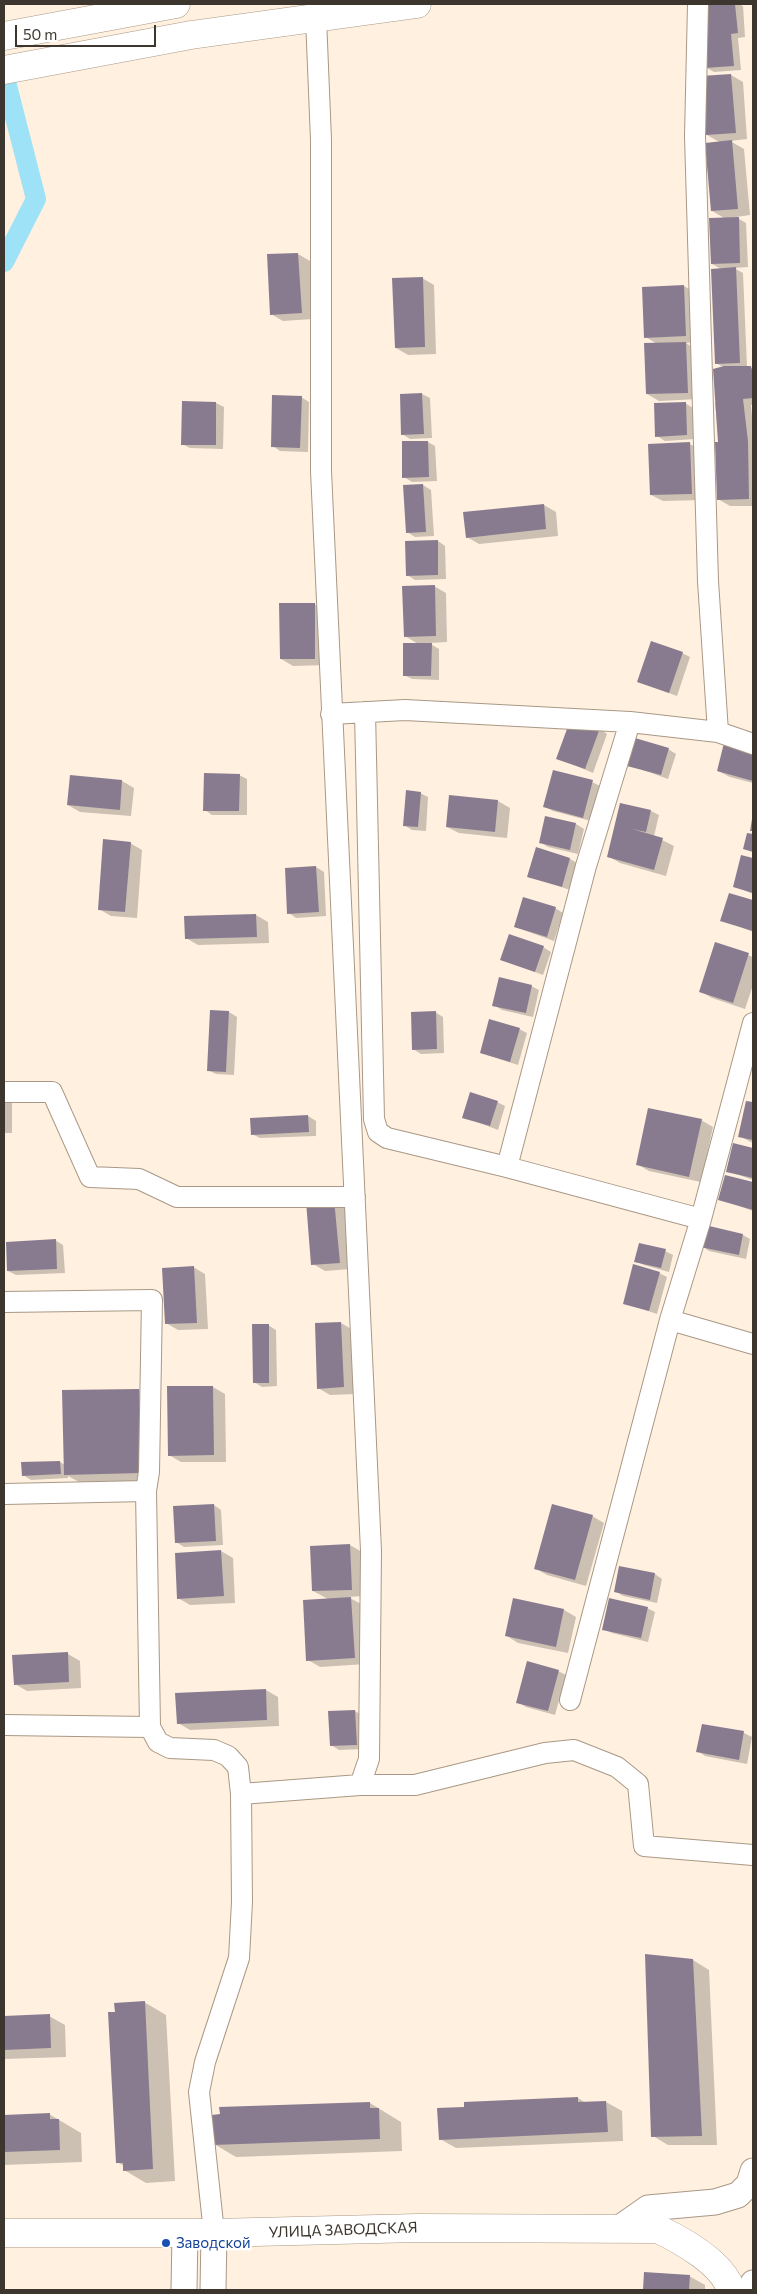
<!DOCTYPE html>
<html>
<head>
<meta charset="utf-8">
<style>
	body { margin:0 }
	#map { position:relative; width:757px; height:2294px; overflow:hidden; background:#fff0e0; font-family:Commissioner,sans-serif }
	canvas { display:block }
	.frame { position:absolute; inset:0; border:5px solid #3d362e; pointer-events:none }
	.scale { position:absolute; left:15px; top:25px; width:141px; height:22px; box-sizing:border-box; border:2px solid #3d362e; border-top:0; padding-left:6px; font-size:15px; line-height:18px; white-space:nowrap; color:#3d362e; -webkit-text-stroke:4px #fff; paint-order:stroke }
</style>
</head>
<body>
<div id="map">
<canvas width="757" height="2294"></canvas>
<div class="frame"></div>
<div class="scale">50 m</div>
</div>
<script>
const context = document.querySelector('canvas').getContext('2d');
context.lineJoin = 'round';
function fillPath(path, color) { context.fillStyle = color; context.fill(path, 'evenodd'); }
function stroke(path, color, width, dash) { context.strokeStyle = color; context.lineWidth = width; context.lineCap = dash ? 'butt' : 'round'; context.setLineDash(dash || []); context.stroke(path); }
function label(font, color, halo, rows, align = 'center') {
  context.font = font + ' Commissioner,sans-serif'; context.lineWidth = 5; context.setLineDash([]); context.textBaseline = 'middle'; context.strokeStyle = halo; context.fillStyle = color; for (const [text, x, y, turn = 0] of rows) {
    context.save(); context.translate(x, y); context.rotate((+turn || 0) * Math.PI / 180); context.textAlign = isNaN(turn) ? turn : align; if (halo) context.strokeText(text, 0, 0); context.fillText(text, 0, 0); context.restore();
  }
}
fillPath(new Path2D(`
	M738,4L743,6L745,37L738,38L741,70L714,72L707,68L702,5Z
	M731,75L743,82L747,139L730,141L744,149L750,215L736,217L746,223L748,267L734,268L743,273L747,367L753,369V405H751L753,428V506H730L718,499L719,443L715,403L719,402L723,367L716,363L723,270L712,264L726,219L712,211L721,143L707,135Z
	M298,254L310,261L313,319L283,321L271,314L268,256Z
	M422,278L434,285L436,354L408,355L396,348Z
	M684,286L696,293L697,342L686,343L697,350L699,399L659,401L647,394L657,344L646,337Z
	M422,394L430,398L432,438L410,439L402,434L401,395Z
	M301,397L309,402L308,452L280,451L273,446Z
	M183,402L216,403L224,407L223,449L190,448L182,444Z
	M685,403L693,408L695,439L665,441L657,436Z
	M428,442L435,446L437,481L412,482L404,477Z
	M690,444L702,451L703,500L663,501L651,495Z
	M423,485L431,490L434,536L415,537L407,532L405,486Z
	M544,505L556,512L558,536L479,544L467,537Z
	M438,541L445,546L446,579L415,580L407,575Z
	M434,586L446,593L447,642L429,643L439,649V680L412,679L404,675L418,644L405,636Z
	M314,604L326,611L327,665L293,666L281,659Z
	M682,653L690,657L677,696L639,682Z
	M600,729L607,734L593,773L558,758Z
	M668,749L676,754L668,779L629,765Z
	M753,752V783L730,777L718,771Z
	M239,775L247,779V815H212L205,810Z
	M122,781L134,788L131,816L80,812L68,805Z
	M592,782L600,786L591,821L553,811L545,807Z
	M420,793L428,797L426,831L412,830L404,825Z
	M450,796L498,801L510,808L507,838L459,833L447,827Z
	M621,804L651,811L659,815L654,836L674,846L666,876L620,863L608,856Z
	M546,817L576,824L584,829L578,854L548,847L540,842Z
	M130,843L142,850L137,918L111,916L99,909Z
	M742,856L753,859V894L734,886Z
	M570,859L577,863L570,890L529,876Z
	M316,867L324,872L326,916L296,918L289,913Z
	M730,894L753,901V932L722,920Z
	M555,908L563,913L554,941L515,927Z
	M256,915L268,922L269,943L198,945L186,938L185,917Z
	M716,944L753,957V985L745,1009L712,998L700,991Z
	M543,947L551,952L543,975L502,960Z
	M531,986L539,990L533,1017L502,1010L494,1005Z
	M229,1012L237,1017L234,1075L216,1074L208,1070Z
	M435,1012L443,1017L444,1053L421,1054L413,1049Z
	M519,1029L527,1033L518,1065L481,1053Z
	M4,1089L12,1094V1133H4Z
	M497,1102L505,1106L498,1130L464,1117Z
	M747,1102L753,1104V1143L739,1136Z
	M308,1116L316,1121V1136L260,1138L252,1134Z
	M701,1120L713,1127L701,1182L649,1171L637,1164Z
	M734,1145L753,1149V1180L728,1171Z
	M726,1176L753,1184V1211L720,1199Z
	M307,1202L346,1207L351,1269L325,1271L313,1264Z
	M743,1235L750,1239L746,1259L709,1251L702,1246Z
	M55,1240L63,1245L65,1273L16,1275L8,1271Z
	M665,1251L673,1255L669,1272L644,1265L636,1261Z
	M193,1267L205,1274L208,1329L178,1330L166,1323Z
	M659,1273L667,1277L657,1314L624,1303Z
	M341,1323L353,1330L355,1394L330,1395L318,1388Z
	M268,1325L276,1330L277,1386L262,1387L254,1382Z
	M213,1387L225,1394L226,1462H181L169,1455L168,1388Z
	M139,1390L155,1399L157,1482L81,1483L68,1476V1478L31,1480L23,1475L60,1462L65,1465Z
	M214,1505L221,1510L223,1545L184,1547L176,1542Z
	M592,1516L604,1523L586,1586L547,1575L535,1568Z
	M350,1545L362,1552L364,1596L348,1597L363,1605L366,1664L320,1667L308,1660L328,1599L313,1591Z
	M221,1551L233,1558L235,1603L190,1605L178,1598L176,1554Z
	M655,1574L662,1579L657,1603L623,1596L615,1591Z
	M514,1599L564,1610L576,1617L568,1653L518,1643L507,1636Z
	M647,1608L655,1612L648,1642L612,1633L604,1629Z
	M68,1654L80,1661L81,1688L27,1691L15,1684Z
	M558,1671L566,1675L555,1715L526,1707L518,1702Z
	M266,1690L278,1697L279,1726L190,1730L178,1723Z
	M355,1711L363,1716L364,1749L339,1750L331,1745Z
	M703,1725L744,1733L752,1737L747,1764L705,1756L698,1751Z
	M693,1960L709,1970L717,2145H668L653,2136Z
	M144,2002L166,2015L175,2181L146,2183L124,2170V2166L117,2162L116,2013Z
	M49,2016L65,2025L66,2057L4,2059V2017Z
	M578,2098L586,2103L606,2102L622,2111L623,2141L456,2148L440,2139Z
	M370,2103L401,2122L402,2151L236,2157L214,2144Z
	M49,2114L81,2133L82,2162L4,2165V2116Z
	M645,2273L689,2276L705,2285V2290H644Z`), '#0003');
stroke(new Path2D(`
	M4,74L36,199L4,262`), '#9de2f6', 20);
fillPath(new Path2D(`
	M700,4H735L738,33L731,34L734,66L705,68Z
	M731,74L736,133L706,135L701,76Z
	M732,140L738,209L711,211L705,143Z
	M739,217L740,263L711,264L709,218Z
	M298,253L302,313L270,315L267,254Z
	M736,267L740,363L715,364L711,269Z
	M423,277L425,347L395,348L392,278Z
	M684,285L686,336L644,338L642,287Z
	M686,342L688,393L646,394L644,343Z
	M724,366H751L753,374V398L743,399L748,441L749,499L717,500L715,442H718L713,369Z
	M422,393L424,434L401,435L400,394Z
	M272,395L302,396L300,448L271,447Z
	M182,401L216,402V445H181Z
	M686,402L687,435L655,437L654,403Z
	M402,441H428L429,477L402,478Z
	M690,442L692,494L650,495L648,444Z
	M423,484L426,532L406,533L403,485Z
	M544,504L546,529L466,538L463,512Z
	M438,540V575L406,576L405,541Z
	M435,585L436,636L404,637L402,586Z
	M279,603H315V659H280Z
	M651,641L683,652L669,693L637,682Z
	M403,643H432L431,676H403Z
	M571,718L600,728L585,769L556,759Z
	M635,738L669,748L661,775L627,766Z
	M724,743L753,751V781L717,771Z
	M553,770L593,780L583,818L543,807Z
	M204,773L240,774L239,811H203Z
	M70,775L122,780L120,810L67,805Z
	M406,790L421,792L418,827L403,826Z
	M449,795L498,800L495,832L446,827Z
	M620,803L651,810L646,832L632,829L663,838L654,870L607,857Z
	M545,816L576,823L570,850L539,843Z
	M752,819H753V831H750Z
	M747,833L753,834V852L743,849Z
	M103,839L131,842L125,912L98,910Z
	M536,847L570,858L562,887L527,877Z
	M741,855L753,858V893L733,887Z
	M316,866L319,912L287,914L285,868Z
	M729,893L753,900V931L720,921Z
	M523,897L556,907L547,937L514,927Z
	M256,914L257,937L185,939L184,916Z
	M509,934L544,946L535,972L500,960Z
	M715,942L749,953L733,1003L699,992Z
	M499,977L532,985L526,1013L492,1006Z
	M210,1010L229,1011L226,1072L207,1071Z
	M436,1011L437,1049L412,1050L411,1012Z
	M489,1019L520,1028L510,1062L480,1053Z
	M470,1092L498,1101L490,1126L462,1118Z
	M746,1101L753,1102V1140L738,1137Z
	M648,1108L702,1119L689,1177L636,1165Z
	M308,1115L309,1132L251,1135L250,1118Z
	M733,1143L753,1148V1178L726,1172Z
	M725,1175L753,1182V1210L718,1200Z
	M334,1199L340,1263L311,1265L306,1201Z
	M705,1225L743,1234L739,1255L700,1247Z
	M56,1239L57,1269L7,1271L6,1242Z
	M639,1243L666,1249L661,1268L634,1262Z
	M633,1264L660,1272L649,1311L623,1304Z
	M194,1266L197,1323L165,1324L162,1268Z
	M341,1322L344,1387L317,1389L315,1323Z
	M252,1324H269V1383H253Z
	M167,1386H213L214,1455L168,1456Z
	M139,1389L141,1473L64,1475L62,1390Z
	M60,1461L61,1474L22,1476L21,1462Z
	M214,1504L216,1541L175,1543L173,1506Z
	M552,1504L593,1515L575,1580L534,1569Z
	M350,1544L352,1590L312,1591L310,1546Z
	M221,1550L224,1596L177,1599L175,1553Z
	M619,1566L655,1573L650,1600L614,1592Z
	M351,1597L355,1658L306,1661L303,1600Z
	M513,1598L564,1609L556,1647L505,1636Z
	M609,1598L648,1607L641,1638L602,1630Z
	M68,1652L69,1682L14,1685L12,1655Z
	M527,1661L559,1670L548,1711L516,1703Z
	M266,1689L267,1720L177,1724L175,1693Z
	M355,1710L357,1745L330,1746L328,1711Z
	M702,1724L744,1731L739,1760L696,1752Z
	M645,1954L693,1959L702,2136L651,2137Z
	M145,2001L153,2169L123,2171V2163H116L108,2012H115L114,2003Z
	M50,2014L51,2048L4,2050V2016Z
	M578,2097V2102L606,2101L608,2132L439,2140L437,2108L464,2107V2102Z
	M370,2102V2108H379L380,2139L213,2145L212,2115L220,2114L219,2107Z
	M50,2113V2119H59L60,2150L4,2152V2115Z
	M644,2272L690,2275L689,2290H643Z`), '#897b8f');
const minor = new Path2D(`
	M698,4L695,136L708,581L718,732
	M365,712L374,1119L378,1132L387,1138L507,1167
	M331,714L405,710L630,722L718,732L753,744
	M630,722L586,866L507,1167L701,1219
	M4,1092H52L90,1177L139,1179L177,1197H355
	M4,1302L152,1300L149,1472L146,1491L150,1727L158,1742L170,1748L214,1750L228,1756L238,1767L241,1794L242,1902L239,1958L205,2062L199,2092L214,2233
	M670,1320L753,1344
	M4,1494L146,1491
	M570,1700L670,1320L701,1219L753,1023
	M4,1725L150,1727
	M360,1785H415L545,1753L574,1750L617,1767L638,1784L644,1846L753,1855
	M241,1794L360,1785L369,1759L371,1551L321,471V140L316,18`);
const tertiary = new Path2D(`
	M621,2227L648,2208L715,2202L738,2195L749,2184L753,2171
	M184,2290L185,2233
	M213,2290L214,2233
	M753,2290V2283`);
const secondary = new Path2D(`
	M4,2233H214L418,2228L658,2229C681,2240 723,2263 731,2290`);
const trunk = new Path2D(`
	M4,36L176,4
	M4,70L191,35L417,4`);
stroke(minor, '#a99885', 22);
stroke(tertiary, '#a99885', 27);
stroke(secondary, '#a99885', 29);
stroke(trunk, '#a99885', 29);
stroke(minor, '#fff', 20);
stroke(tertiary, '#fff', 25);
stroke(secondary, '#fff', 28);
stroke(trunk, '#fff', 28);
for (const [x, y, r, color] of [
	[166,2243,5,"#1a4fb4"]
]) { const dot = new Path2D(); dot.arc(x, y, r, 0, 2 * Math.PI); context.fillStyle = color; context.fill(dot); stroke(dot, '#fff', 2); }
label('15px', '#3d362e', '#fff', [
	["УЛИЦА ЗАВОДСКАЯ",343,2230,-2]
]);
label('15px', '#164399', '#fff', [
	["Заводской",176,2243]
], 'left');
</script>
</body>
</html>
